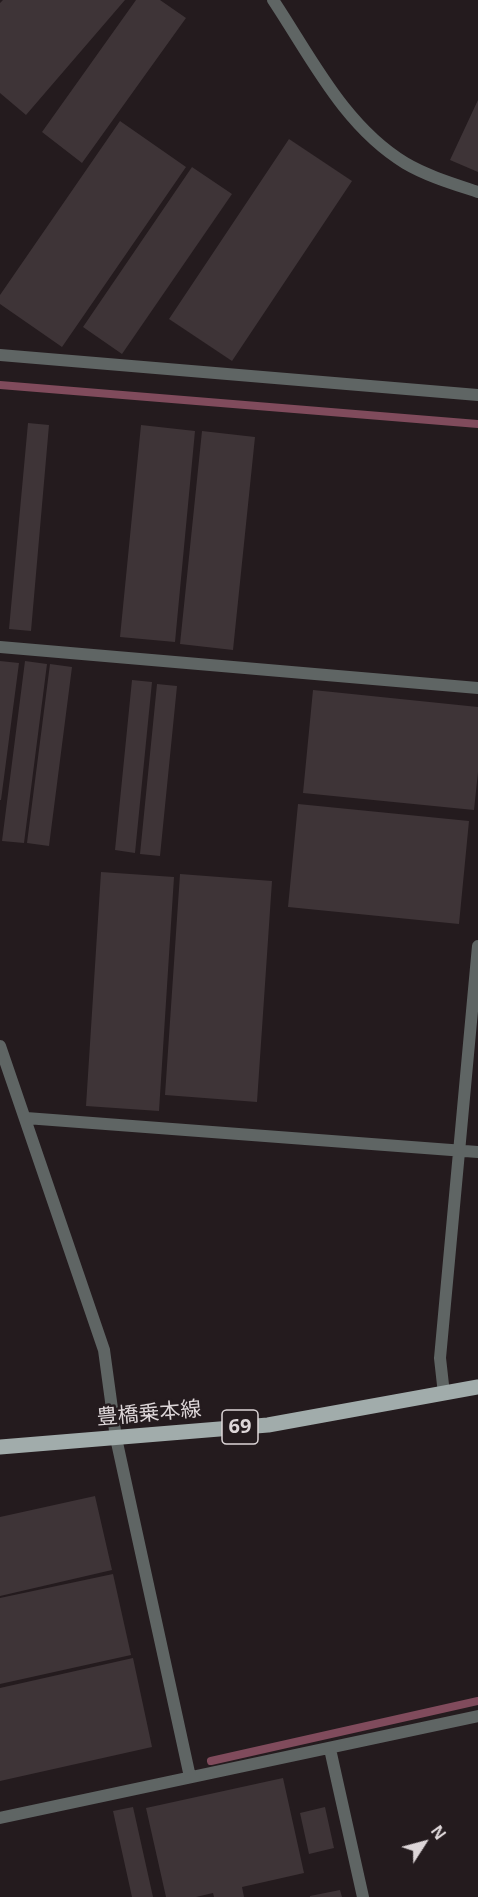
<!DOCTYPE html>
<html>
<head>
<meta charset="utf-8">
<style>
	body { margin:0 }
	#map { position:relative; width:478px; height:1897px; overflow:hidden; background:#241b1e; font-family:"Noto Sans",sans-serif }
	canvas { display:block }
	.north { position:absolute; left:394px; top:1813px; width:60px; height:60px; -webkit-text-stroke:4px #241b1e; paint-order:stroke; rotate:54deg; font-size:16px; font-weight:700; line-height:24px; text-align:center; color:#ddd6d8 }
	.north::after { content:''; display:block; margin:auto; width:21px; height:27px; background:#ddd6d8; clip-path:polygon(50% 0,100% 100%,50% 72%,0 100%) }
</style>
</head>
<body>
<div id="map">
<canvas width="478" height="1897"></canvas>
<div class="north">N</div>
</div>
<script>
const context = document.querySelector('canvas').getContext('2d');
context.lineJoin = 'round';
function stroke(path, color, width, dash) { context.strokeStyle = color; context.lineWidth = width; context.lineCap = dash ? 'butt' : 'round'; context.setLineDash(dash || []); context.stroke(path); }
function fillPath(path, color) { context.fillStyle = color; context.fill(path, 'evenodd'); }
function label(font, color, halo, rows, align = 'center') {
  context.font = font + ' "Noto Sans","Noto Sans JP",sans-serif'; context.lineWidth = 5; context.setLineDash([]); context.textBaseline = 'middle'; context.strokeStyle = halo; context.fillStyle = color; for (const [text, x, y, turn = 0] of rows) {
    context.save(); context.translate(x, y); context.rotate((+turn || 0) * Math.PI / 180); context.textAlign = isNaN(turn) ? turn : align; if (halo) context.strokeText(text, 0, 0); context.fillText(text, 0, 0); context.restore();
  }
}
stroke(new Path2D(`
	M0,385L478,424
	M211,1761L478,1701`), '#804b5c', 8);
fillPath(new Path2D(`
	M3,0H125L26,115L0,93V3Z
	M136,0H160L186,18L82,163L42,132Z
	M478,100V172L450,160Z
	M120,121L186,167L62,347L0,304V295Z
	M289,139L352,181L232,361L169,319Z
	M192,167L232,194L122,354L83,327Z
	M28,423L49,425L31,631L9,629Z
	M141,425L195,431L175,642L120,637Z
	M202,431L255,437L233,650L180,644Z
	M0,661L19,663L1,800H0Z
	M25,661L47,664L24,843L2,841Z
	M50,664L72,667L49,846L27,843Z
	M132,680L152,682L135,853L115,850Z
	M157,684L177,686L160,856L140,854Z
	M313,690L478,707V772L474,810L303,793Z
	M298,804L469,821L459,924L288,907Z
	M101,872L174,877L159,1111L86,1106Z
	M180,874L272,881L257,1102L165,1095Z
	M95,1496L112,1570L0,1596V1517Z
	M113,1574L131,1655L0,1684V1598Z
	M133,1658L152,1747L0,1781V1688Z
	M283,1778L304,1873L242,1887L244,1897H214L213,1893L196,1897H166L146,1808Z
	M133,1807L153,1897H132L113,1811Z
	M325,1807L334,1848L309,1854L300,1813Z
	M340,1890L342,1897H310V1896Z`), '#3e3437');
stroke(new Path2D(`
	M273,0C311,57 344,126 405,163C427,176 454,184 478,192
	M0,355L478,395
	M0,647L478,688
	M0,1046L104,1350L116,1438L190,1777
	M26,1118L478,1152
	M444,1394L440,1358L478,946
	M330,1749L363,1897
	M0,1818L478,1716`), '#5f6564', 12);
stroke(new Path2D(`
	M0,1447L268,1425L478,1387`), '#a1acab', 15);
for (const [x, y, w] of [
	[240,1427,36]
]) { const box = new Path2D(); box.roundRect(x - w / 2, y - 17, w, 34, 4.5); context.fillStyle = '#241b1e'; context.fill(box); stroke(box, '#ddd6d8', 1.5); }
label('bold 20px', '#ddd6d8', null, [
	["69",240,1427]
]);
label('21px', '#ddd6d8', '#241b1e', [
	["豊橋乗本線",149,1414,-5]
]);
</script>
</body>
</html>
